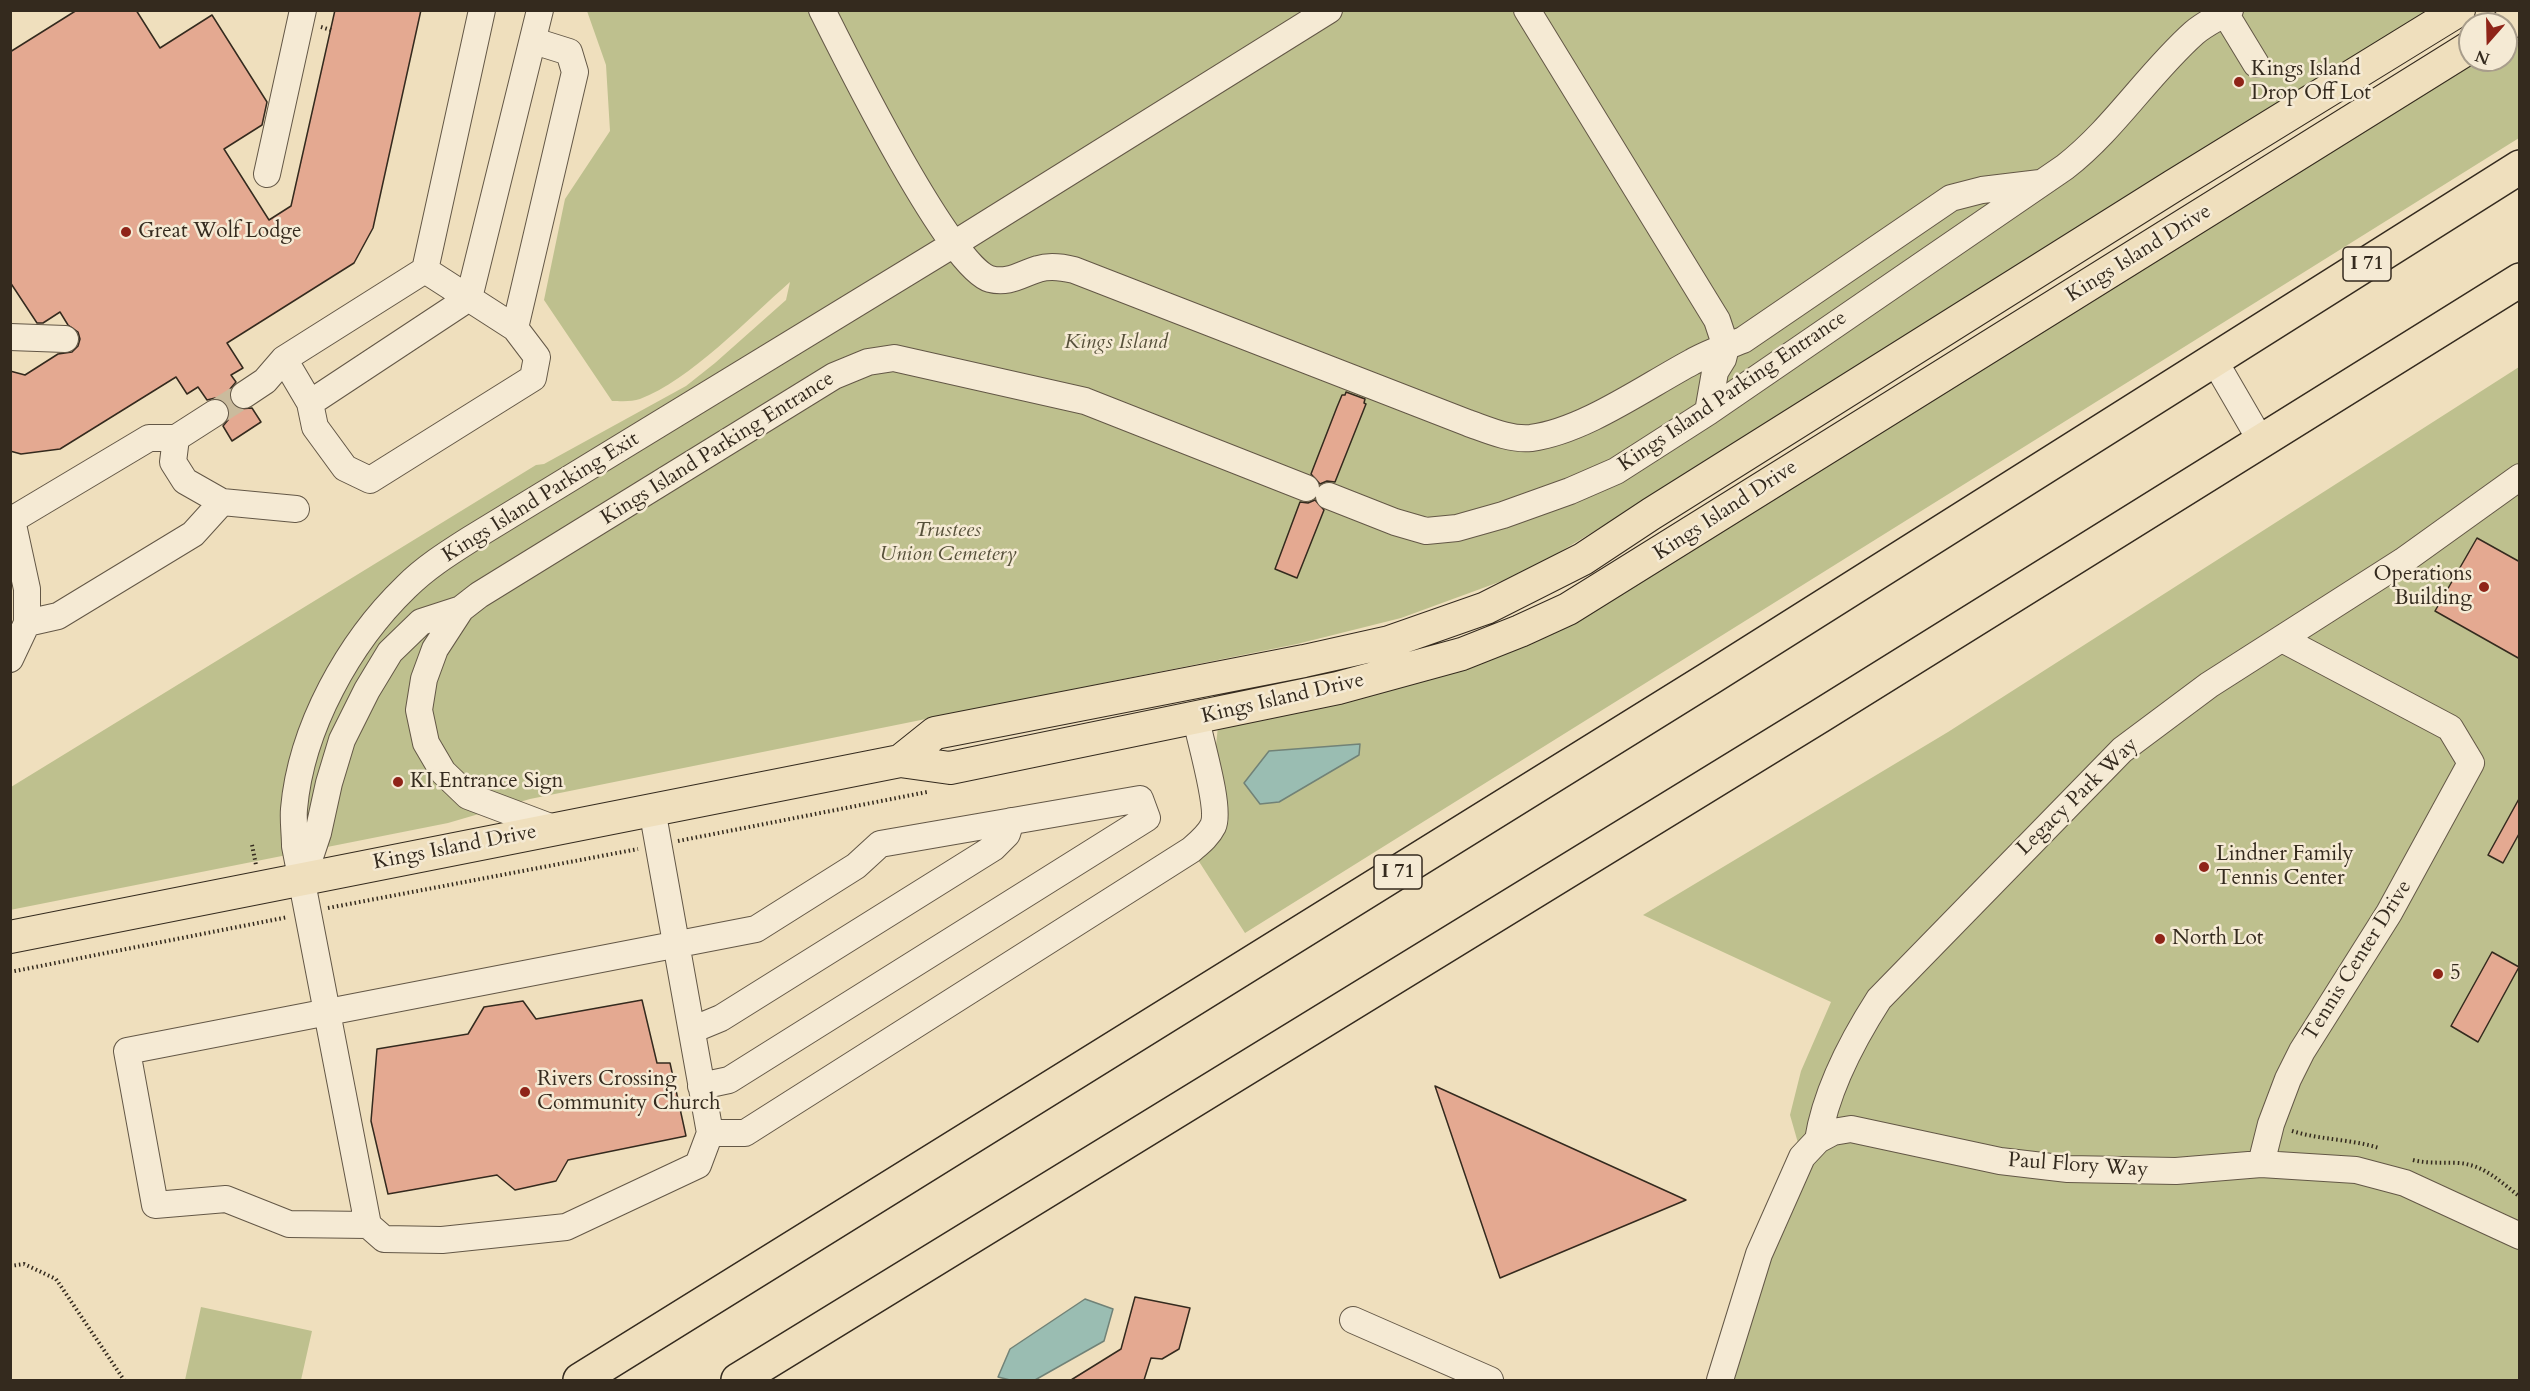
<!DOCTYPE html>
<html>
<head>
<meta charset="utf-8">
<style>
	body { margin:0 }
	#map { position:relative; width:2530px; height:1391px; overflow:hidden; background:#efdfbd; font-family:Cardo,serif }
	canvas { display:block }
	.frame { position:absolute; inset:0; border:12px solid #342a1e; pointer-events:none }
	.north { position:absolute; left:2458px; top:12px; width:60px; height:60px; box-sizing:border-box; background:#f5ead4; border:2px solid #a89d8b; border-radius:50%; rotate:200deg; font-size:16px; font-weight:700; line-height:24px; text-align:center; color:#342a1e }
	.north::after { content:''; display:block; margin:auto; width:21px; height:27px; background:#8f2418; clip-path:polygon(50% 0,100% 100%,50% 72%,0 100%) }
</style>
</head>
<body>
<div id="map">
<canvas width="2530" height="1391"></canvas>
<div class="frame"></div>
<div class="north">N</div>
</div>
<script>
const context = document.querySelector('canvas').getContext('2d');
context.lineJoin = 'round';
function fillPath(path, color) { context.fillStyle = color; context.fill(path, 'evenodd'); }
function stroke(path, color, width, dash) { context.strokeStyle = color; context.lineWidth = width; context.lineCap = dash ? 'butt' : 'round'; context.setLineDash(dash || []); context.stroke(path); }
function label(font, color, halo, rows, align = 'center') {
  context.font = font + ' Cardo,serif'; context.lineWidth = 5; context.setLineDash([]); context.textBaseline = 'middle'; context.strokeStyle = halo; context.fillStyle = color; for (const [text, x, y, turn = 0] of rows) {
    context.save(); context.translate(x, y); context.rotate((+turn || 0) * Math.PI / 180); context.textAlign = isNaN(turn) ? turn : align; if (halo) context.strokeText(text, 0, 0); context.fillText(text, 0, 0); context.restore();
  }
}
fillPath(new Path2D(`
	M587,11H2431L1706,464L1553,556L1502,581L1401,618L1297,644L530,799L448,823L10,910L11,787L536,465L544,464L686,386L715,363L786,300L790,282C750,317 689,381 640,399C632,402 620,401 612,401L544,300L565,199L610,131L606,65Z
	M2519,31V138L1245,933L1198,860L1217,844L1223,831L1215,755L1218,726L1361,697L1442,676L1528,641L2472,60H2506V39Z
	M2519,367V1380H1720L1802,1157L1790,1115L1801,1071L1831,1002L1643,915L1948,732Z
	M201,1307L312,1331L301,1380H185Z`), '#bec08e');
const water = new Path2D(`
	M1360,744L1359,755L1279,802L1260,804L1244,783L1269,751Z
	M1085,1299L1113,1309L1104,1341L1035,1380H1010L998,1377L1010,1349Z`);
fillPath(water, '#9abdb2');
stroke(water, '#718277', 1.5);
const building = new Path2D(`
	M77,10H136L160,48L212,15L267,102L262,125L224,149L269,220L291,206L335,10H421L373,228L354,263L227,343L243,368L231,375L236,382L230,389L231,403L238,409L252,408L261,422L232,441L223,426L228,420L230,413L227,404L215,398L207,400L198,387L187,394L176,377L60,449L21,454L10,451V371L25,375L58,354L72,352L78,346L80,339L78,332L68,325L60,312L43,323H37L10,282V52Z
	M1346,392L1365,399L1364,403L1366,404L1335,482L1327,481L1320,484L1311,474L1337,407L1342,395H1345Z
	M1315,500L1324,510L1297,578L1275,569L1300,502L1308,503Z
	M2477,538L2520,562V659L2435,611Z
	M2520,797V832L2503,863L2488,855Z
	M2492,952L2519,967L2478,1042L2451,1026Z
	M642,1000L657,1063H670L686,1136L568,1160L556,1181L515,1190L497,1175L388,1194L371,1121L377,1049L468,1034L484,1007L523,1001L536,1019Z
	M1435,1086L1686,1200L1500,1278Z
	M1135,1297L1190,1308L1179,1349L1162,1359L1151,1358L1144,1380H1071L1121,1349Z`);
fillPath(building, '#e4a991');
stroke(building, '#342a1e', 1.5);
stroke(new Path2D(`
	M215,413L244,395`), '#cabb9d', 26, [26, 13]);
const minor = new Path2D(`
	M822,10C845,56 950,268 990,279C1009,284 1021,274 1038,269C1050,265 1062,267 1074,270L1468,423C1488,430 1510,440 1531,438C1584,431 1645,387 1692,362C1708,353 1725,347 1743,340L1951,198L1982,190L2040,183
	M1527,10L1717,320L1726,347L1723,359L1715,372L1708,412
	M2225,13L2256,64
	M267,174L303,10
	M515,328L575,72L569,52L534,41
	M10,337L65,339
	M284,359L310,403L315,427L345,468L370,480L533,378L537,357L515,328L425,270
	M2214,360L2261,441
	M244,395L265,381L284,359L425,270L482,10
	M310,403L469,298L540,10
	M215,413L176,438L173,462L185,481L222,502L296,509
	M1329,496L1395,522L1426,531L1457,528L1503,515L1570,491L1616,471L1708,412L2065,167C2114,129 2148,74 2194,33C2204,24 2218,18 2230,10
	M10,521L149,438H176
	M461,609L435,649L424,679L419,710L426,743L443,772L468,796L553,828
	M27,623L58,616L193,534L222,502
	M10,659L27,623V589L12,520
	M652,809L710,1133L698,1165L566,1227L442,1240L384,1239L368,1225L295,846C295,834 293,821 294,809C301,728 349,642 406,587C425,568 447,554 469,540L954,244L1329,10
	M303,878L318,833L329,783L342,740L367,690L390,652L421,622L461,609L479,595L834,376L868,362L894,358L1085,401L1306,488
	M692,1030L721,1018L993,848L1007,834L1011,821
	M710,1133H745L1191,850C1199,843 1208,836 1213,826C1221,809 1200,740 1196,719
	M1818,1140C1826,1090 1852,1041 1879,999L2122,750L2209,685L2403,561L2520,477
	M2261,1164L2271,1124L2288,1079L2302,1051L2389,913L2471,763L2450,728L2282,639
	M368,1225L289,1224L226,1199L155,1205L127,1051L756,929L856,866L880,844L1140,799L1147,818L729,1080L701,1086
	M1353,1320L1490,1380
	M1720,1380L1759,1254L1802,1157L1818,1140L1833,1132L1851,1129L2000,1161L2068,1169L2176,1171L2261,1164L2356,1170L2405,1183L2520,1236`);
const major = new Path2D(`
	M2506,25L2520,16
	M900,761L935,733L1304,661L1389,642L1486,608L1583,559L1651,514L2173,186L2459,10
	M10,937L900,761L950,768L1338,688L1462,654L1520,631L1568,609L2470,47`);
const highway = new Path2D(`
	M580,1380L1710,678L2520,167
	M738,1380L1820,716L2520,280`);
stroke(minor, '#635746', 28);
stroke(major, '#342a1e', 34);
stroke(highway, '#342a1e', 36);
stroke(new Path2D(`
	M321,27L331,30
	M678,841L927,792
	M252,845L256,865
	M328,908L638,849
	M10,972L288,917
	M2292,1131C2321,1140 2351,1139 2379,1148
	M2413,1160C2429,1164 2443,1162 2459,1163C2484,1165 2501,1182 2520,1197
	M10,1266L24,1264L56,1279L124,1380`), '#342a1e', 4, [1.5, 3]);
stroke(minor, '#f5ead4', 26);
stroke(major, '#efdfbd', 32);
stroke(highway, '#efdfbd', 33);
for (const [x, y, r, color] of [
	[2239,82,6,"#8f2418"],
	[126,232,6,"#8f2418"],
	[2484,587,6,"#8f2418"],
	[398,782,6,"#8f2418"],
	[2204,867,6,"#8f2418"],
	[2160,939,6,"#8f2418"],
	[2438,974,6,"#8f2418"],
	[525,1092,6,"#8f2418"]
]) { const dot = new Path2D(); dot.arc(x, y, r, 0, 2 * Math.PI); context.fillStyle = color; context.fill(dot); stroke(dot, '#f5ead4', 2); }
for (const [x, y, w] of [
	[2367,264,48],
	[1398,872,48]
]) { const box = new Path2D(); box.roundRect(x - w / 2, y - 17, w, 34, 4.5); context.fillStyle = '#f5ead4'; context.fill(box); stroke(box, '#342a1e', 1.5); }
label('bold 20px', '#342a1e', null, [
	["I 71",2367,264],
	["I 71",1398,872]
]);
label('21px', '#342a1e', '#f5ead4', [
	["Kings Island",2251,70],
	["Drop Off Lot",2251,94],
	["Great Wolf Lodge",138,232],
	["Operations",2472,575,"right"],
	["Building",2472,599,"right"],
	["KI Entrance Sign",410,782],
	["Lindner Family",2216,855],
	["Tennis Center",2216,879],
	["North Lot",2172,939],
	["5",2450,974],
	["Rivers Crossing",537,1080],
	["Community Church",537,1104]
], 'left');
label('21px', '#342a1e', '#f5ead4', [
	["Kings Island Drive",2139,254,-32],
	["Kings Island Parking Entrance",1733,392,-34],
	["Kings Island Parking Entrance",718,449,-32],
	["Kings Island Parking Exit",541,498,-32],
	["Kings Island Drive",1726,511,-33],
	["Kings Island Drive",1283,699,-13],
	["Legacy Park Way",2078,797,-44],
	["Kings Island Drive",455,848,-11],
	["Tennis Center Drive",2358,961,-58],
	["Paul Flory Way",2078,1166,4]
]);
label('italic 21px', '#56503a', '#f5ead4', [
	["Kings Island",1116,343],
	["Trustees",948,531],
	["Union Cemetery",948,555]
]);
</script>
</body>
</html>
